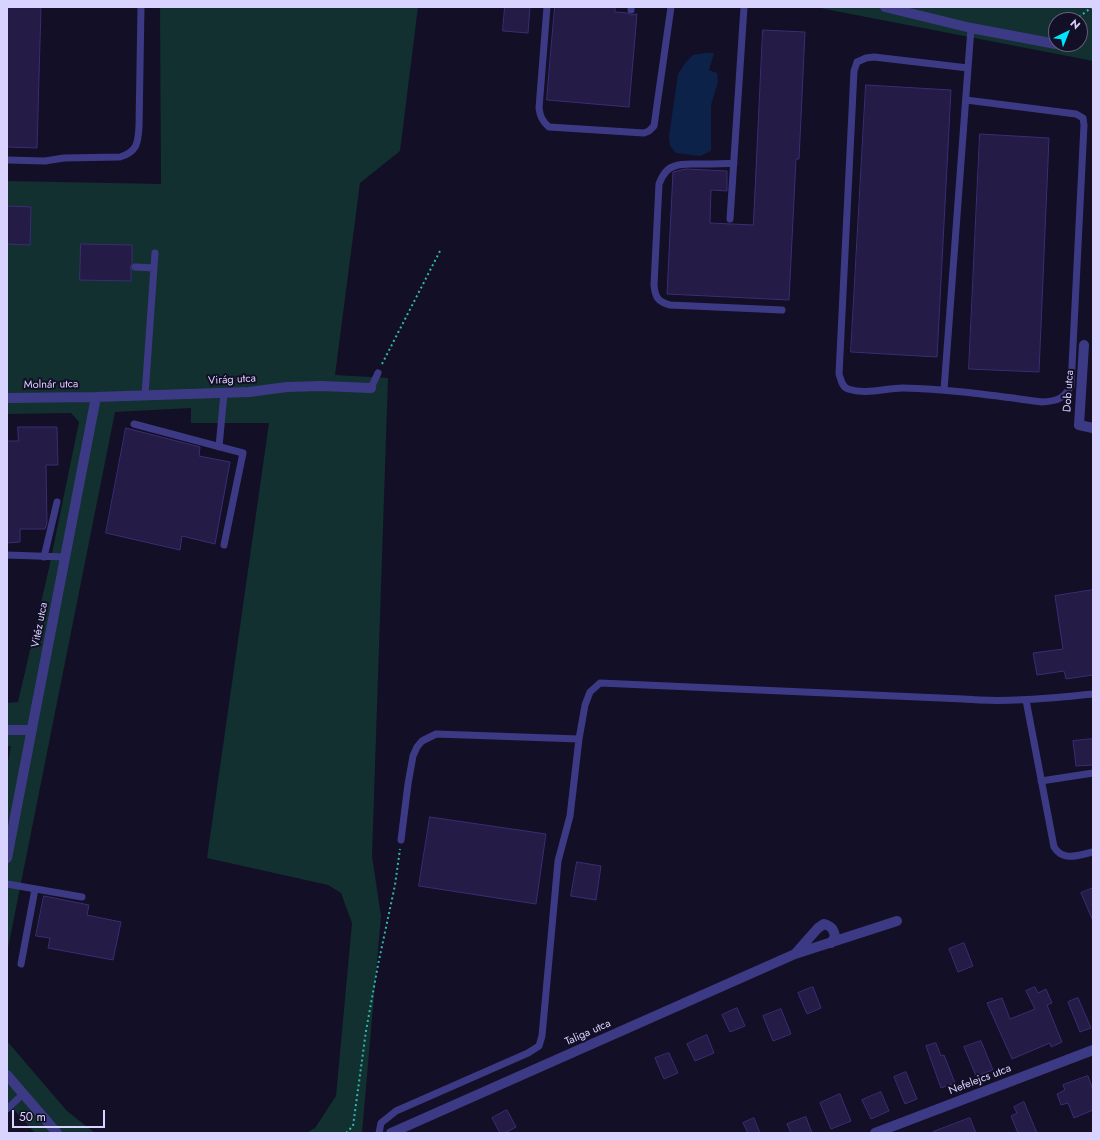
<!DOCTYPE html>
<html>
<head>
<meta charset="utf-8">
<style>
	body { margin:0 }
	#map { position:relative; width:1100px; height:1140px; overflow:hidden; background:#130f26; font-family:Jost,sans-serif }
	canvas { display:block }
	.frame { position:absolute; inset:0; border:8px solid #d9d4ff; pointer-events:none }
	.north { position:absolute; left:1048px; top:12px; width:40px; height:40px; box-sizing:border-box; background:#130f26; border:1px solid #625e7d; border-radius:50%; rotate:43deg; font-size:11px; font-weight:700; line-height:16px; text-align:center; color:#d9d4ff }
	.north::after { content:''; display:block; margin:auto; width:14px; height:18px; background:#00e5ff; clip-path:polygon(50% 0,100% 100%,50% 72%,0 100%) }
	.scale { position:absolute; left:12px; top:1110px; width:93px; height:18px; box-sizing:border-box; border:2px solid #d9d4ff; border-top:0; padding-left:5px; font-size:12px; line-height:14px; white-space:nowrap; color:#d9d4ff; -webkit-text-stroke:3px #130f26; paint-order:stroke }
</style>
</head>
<body>
<div id="map">
<canvas width="1100" height="1140"></canvas>
<div class="frame"></div>
<div class="north">N</div>
<div class="scale">50 m</div>
</div>
<script>
const context = document.querySelector('canvas').getContext('2d');
context.lineJoin = 'round';
function fillPath(path, color) { context.fillStyle = color; context.fill(path, 'evenodd'); }
function stroke(path, color, width, dash) { context.strokeStyle = color; context.lineWidth = width; context.lineCap = dash ? 'butt' : 'round'; context.setLineDash(dash || []); context.stroke(path); }
function label(font, color, halo, rows, align = 'center') {
  context.font = font + ' Jost,sans-serif'; context.lineWidth = 4; context.setLineDash([]); context.textBaseline = 'middle'; context.strokeStyle = halo; context.fillStyle = color; for (const [text, x, y, turn = 0] of rows) {
    context.save(); context.translate(x, y); context.rotate((+turn || 0) * Math.PI / 180); context.textAlign = isNaN(turn) ? turn : align; if (halo) context.strokeText(text, 0, 0); context.fillText(text, 0, 0); context.restore();
  }
}
fillPath(new Path2D(`
	M160,7H418L400,151L360,183L335,375L388,378L372,856L381,916L362,1133H306L315,1128L336,1096L352,923L341,893L328,885L207,858L269,423H191V408L115,412L7,953V767L11,746H7V703L18,702L49,568L79,422L71,413L7,414V181L161,184Z
	M818,7H1093V61L820,8ZM1056,20H1080V44H1056Z
	M7,1041L67,1111L95,1133H35L7,1102Z`), '#12302f');
fillPath(new Path2D(`
	M705,53H714L709,70L717,73L718,82L711,105V151L700,156L676,153L670,146L669,136L678,74L686,62L693,55Z`), '#0c2248');
const building = new Path2D(`
	M7,7H41L37,148L7,147Z
	M505,7H530L528,33L503,31Z
	M555,7H615V12L628,13L631,15L637,14L629,107L547,100Z
	M763,30L805,32L799,159H796L789,300L667,294L673,172L686,169L727,171V191L711,190L710,223L753,225Z
	M866,85L951,90L937,357L851,352Z
	M980,134L1049,138L1039,372L969,369Z
	M7,206L31,207L30,245L7,244Z
	M81,244L132,245V264L130,267L131,270V281L80,280Z
	M18,427H57L58,465H46L47,523L45,529H20V542L7,543V441H18Z
	M126,428L200,447L199,456L230,462L215,544L182,536L180,550L106,533Z
	M1093,590V675L1066,679L1064,671L1037,675L1033,653L1063,649L1055,596Z
	M1093,739V765L1076,766L1073,741Z
	M430,817L546,834L536,904L419,886Z
	M577,862L601,866L596,900L571,896Z
	M1093,888V921L1081,893Z
	M44,896L89,905L87,915L121,922L113,960L48,948L50,938L36,936Z
	M964,943L973,966L958,972L949,949Z
	M813,987L821,1008L807,1014L798,993Z
	M1035,987L1038,993L1046,989L1052,1003L1047,1005L1062,1042L1051,1047L1050,1043L1012,1059L987,1003L1002,998L1010,1019L1035,1009L1026,991Z
	M1078,998L1091,1028L1080,1032L1068,1002Z
	M737,1008L745,1026L730,1032L722,1015Z
	M781,1009L791,1034L773,1041L763,1016Z
	M707,1035L714,1053L695,1061L687,1044Z
	M981,1041L993,1070L976,1076L964,1047Z
	M936,1043L941,1056L944,1055L955,1083L941,1088L926,1046Z
	M669,1053L678,1073L664,1079L655,1058Z
	M906,1072L917,1099L905,1104L894,1077Z
	M1088,1076L1093,1090V1110L1074,1118L1068,1103L1061,1105L1057,1094L1065,1090L1063,1085Z
	M881,1092L889,1111L871,1119L862,1100Z
	M840,1094L851,1121L831,1129L820,1103Z
	M1024,1102L1037,1133H1018L1011,1116L1017,1113L1014,1107Z
	M507,1110L516,1127L505,1133H500L492,1118Z
	M806,1117L812,1133H791L787,1124Z
	M754,1118L760,1133H748L743,1123Z
	M970,1118L976,1133H933V1132Z`);
fillPath(building, '#241b47');
stroke(building, '#3b2d73', 1);
stroke(new Path2D(`
	M1075,20L1092,7
	M382,364L441,249
	M346,1133L353,1126L366,1031L378,965L395,885L400,849`), '#2fb8b0', 2, [2, 3]);
stroke(new Path2D(`
	M547,7L539,108C540,116 542,121 549,127L644,133L649,131L654,126L671,7
	M631,10V7
	M966,100L1076,114L1083,118L1084,125L1071,386C1063,399 1058,401 1042,402C996,396 950,389 903,388C885,388 866,395 848,389C842,387 841,380 839,374L854,71L857,62L866,58L874,57L968,68
	M7,160L45,161L64,158L120,157C137,152 138,143 139,127L141,7
	M734,163C723,164 711,164 700,164C692,164 682,163 675,166C666,168 662,176 659,184L654,285C655,297 658,302 670,305L782,310
	M730,219L744,7
	M135,267L154,268
	M371,388L378,373
	M944,390L971,28
	M145,395L155,253
	M134,424L243,453L224,545
	M219,447L224,393
	M7,555L65,557
	M44,557L57,502
	M1026,700L1054,847C1063,862 1079,855 1093,852
	M1041,781L1093,773
	M401,840L408,784L413,756L417,747L422,741L436,734L579,739
	M7,884L82,897
	M21,964L35,889
	M7,1109L23,1094
	M379,1133L381,1123L396,1111L528,1053L539,1046L542,1036L558,861L570,816L579,739L585,705L590,692L600,683L963,699C1007,703 1050,698 1093,694`), '#3d3a85', 7);
stroke(new Path2D(`
	M885,7L971,28L1056,44
	M1057,44L1066,46
	M1084,345L1079,425L1093,428
	M7,398L96,397L249,392L287,387L321,386L371,388
	M7,730H32
	M7,858L96,397
	M795,954L818,928L824,924C831,926 834,929 835,937L831,943
	M7,1075L57,1133
	M391,1133L795,954L897,921
	M875,1133L1093,1050`), '#3d3a85', 10);
label('11px', '#d9d4ff', '#130f26', [
	["Virág utca",232,380,-3],
	["Molnár utca",51,385,-1],
	["Dob utca",1069,391,-86],
	["Vitéz utca",40,625,-79],
	["Taliga utca",588,1033,-24],
	["Nefelejcs utca",980,1080,-21]
]);
</script>
</body>
</html>
